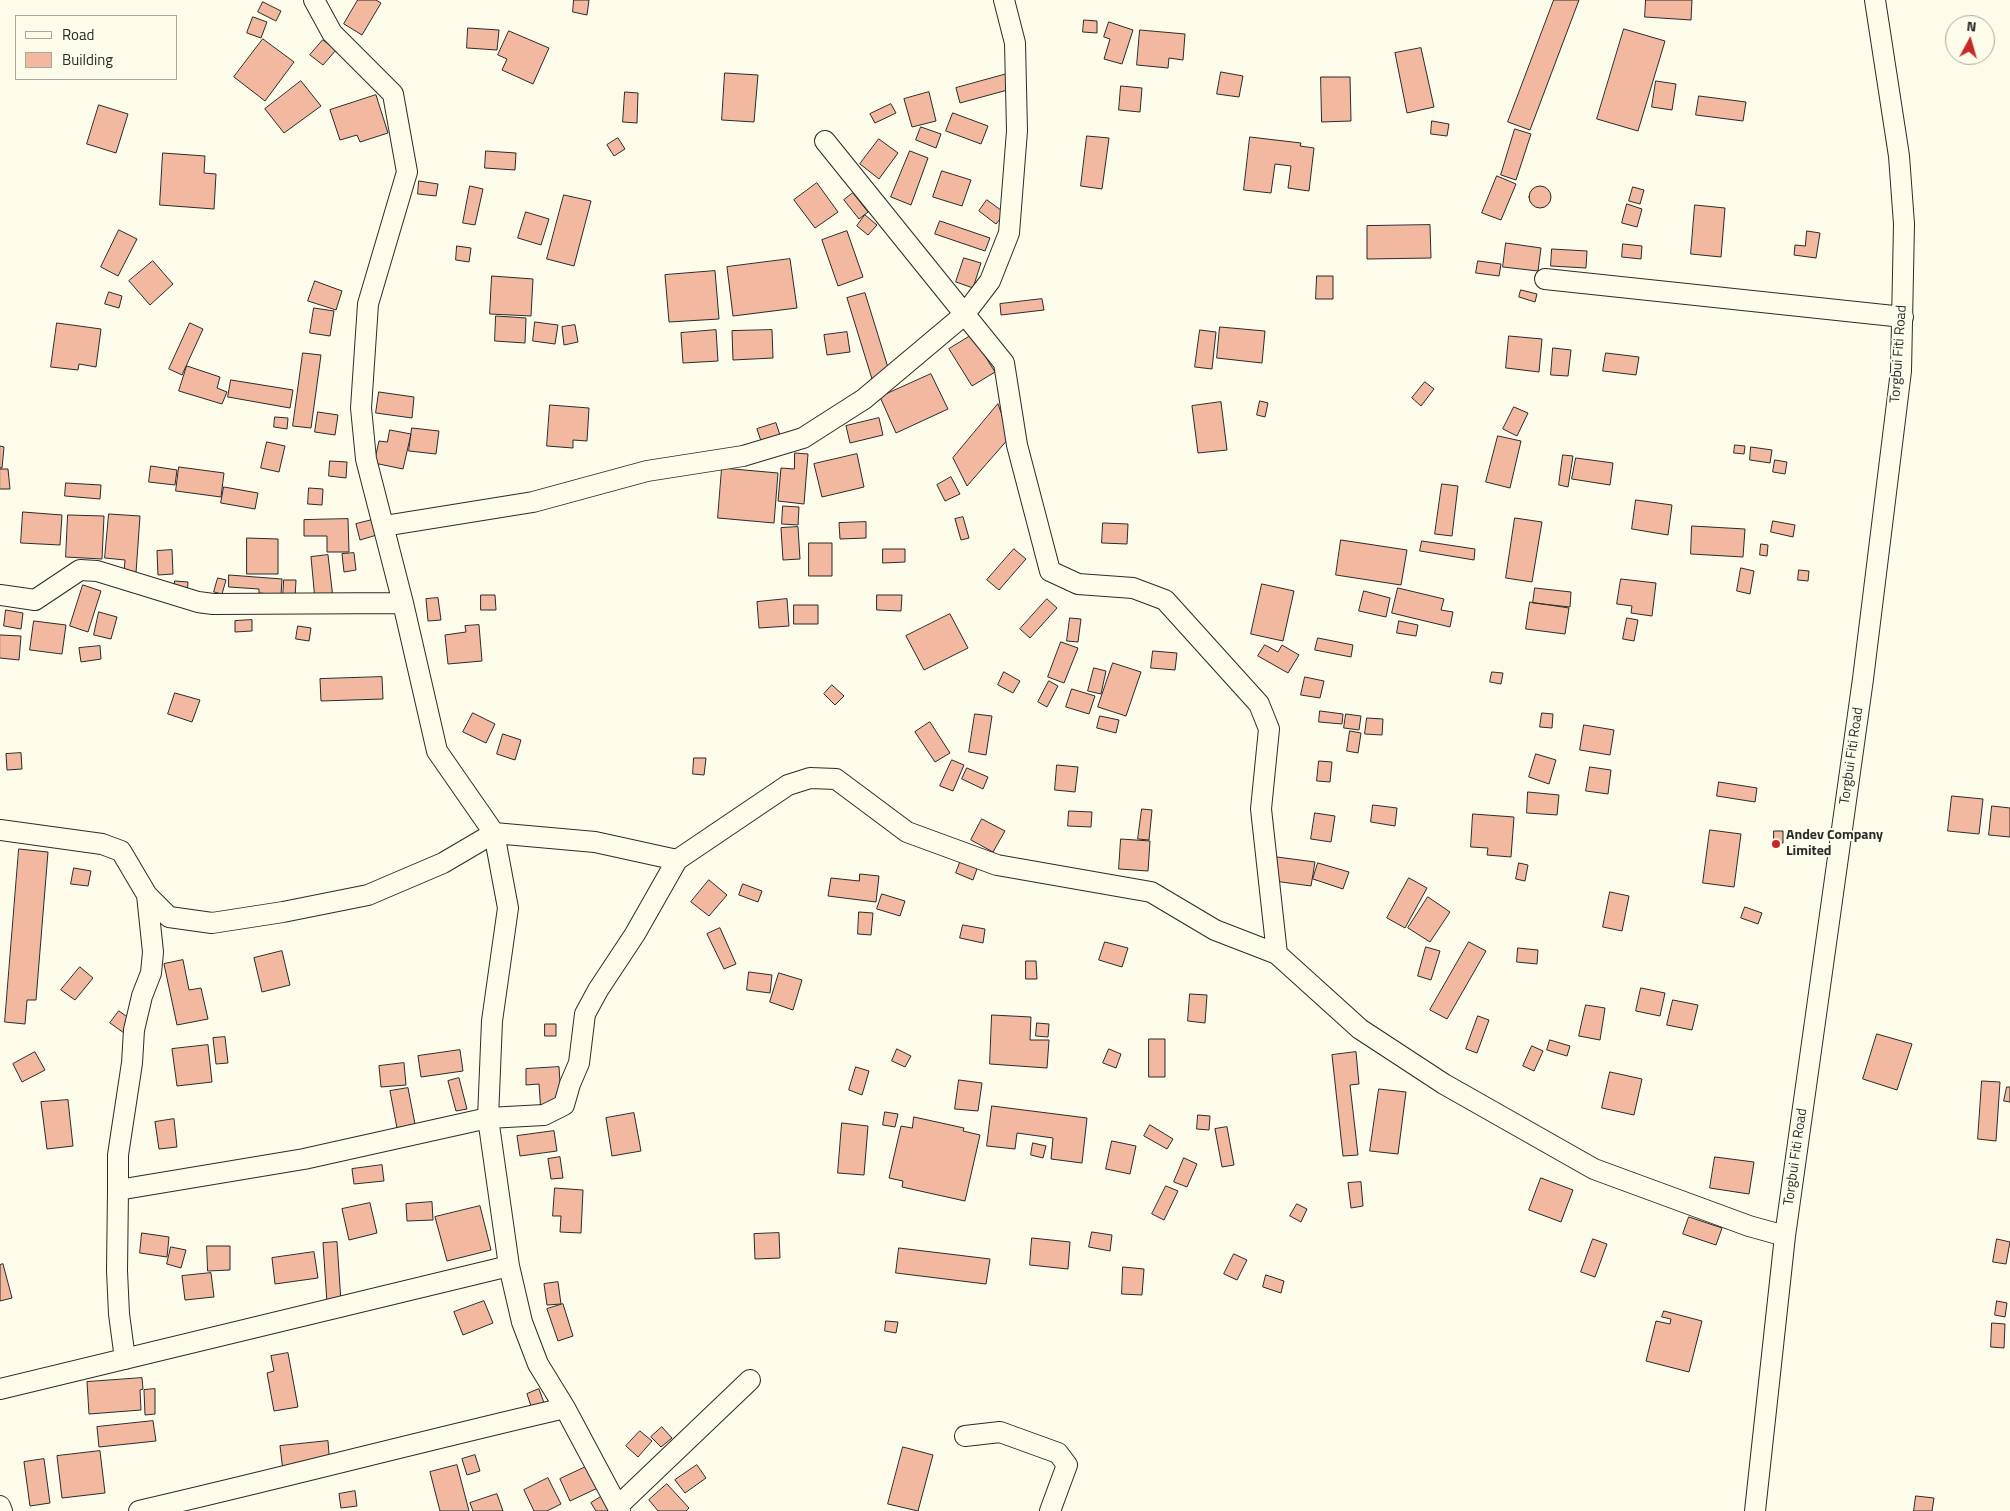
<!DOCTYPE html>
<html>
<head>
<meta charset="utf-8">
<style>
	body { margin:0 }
	#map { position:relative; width:2010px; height:1511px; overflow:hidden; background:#fdfbea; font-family:"Titillium Web",sans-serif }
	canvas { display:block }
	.legend { position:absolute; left:15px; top:15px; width:162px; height:65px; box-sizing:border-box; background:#fdfbea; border:1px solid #a9a89e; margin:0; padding:6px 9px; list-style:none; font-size:15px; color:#2b2b2b }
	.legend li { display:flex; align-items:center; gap:10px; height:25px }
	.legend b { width:25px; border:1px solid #a9a89e }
	.north { position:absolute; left:1945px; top:15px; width:50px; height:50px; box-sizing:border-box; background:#fdfbea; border:1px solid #a9a89e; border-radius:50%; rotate:6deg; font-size:14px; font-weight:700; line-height:20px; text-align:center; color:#2b2b2b }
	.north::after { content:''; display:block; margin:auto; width:18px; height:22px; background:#c62828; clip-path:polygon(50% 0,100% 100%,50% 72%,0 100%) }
</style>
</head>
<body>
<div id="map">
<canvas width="2010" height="1511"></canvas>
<ul class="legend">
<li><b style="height:6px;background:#fdfbea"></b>Road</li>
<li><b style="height:14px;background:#f2b8a0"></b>Building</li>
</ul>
<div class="north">N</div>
</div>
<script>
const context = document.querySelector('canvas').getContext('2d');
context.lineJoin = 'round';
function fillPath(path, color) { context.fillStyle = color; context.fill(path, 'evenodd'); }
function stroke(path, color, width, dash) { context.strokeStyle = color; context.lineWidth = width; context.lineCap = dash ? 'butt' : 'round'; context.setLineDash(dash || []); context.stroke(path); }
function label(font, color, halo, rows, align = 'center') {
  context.font = font + ' "Titillium Web",sans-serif'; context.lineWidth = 4; context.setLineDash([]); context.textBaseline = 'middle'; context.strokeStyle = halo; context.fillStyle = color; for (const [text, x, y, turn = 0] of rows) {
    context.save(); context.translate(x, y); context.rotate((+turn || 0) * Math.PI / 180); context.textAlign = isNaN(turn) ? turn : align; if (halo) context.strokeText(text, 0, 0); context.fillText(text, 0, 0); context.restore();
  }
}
const building = new Path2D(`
	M358,0H376L381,3L362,35L344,24Z
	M574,0H589L587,15L573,12Z
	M1554,0H1579L1530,130L1508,122Z
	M1646,0H1692L1691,20L1645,17Z
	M263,2L281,11L276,21L258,12Z
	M253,17L267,22L261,38L247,33Z
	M1084,20L1097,21V33L1083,32Z
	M1109,22L1133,30L1122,64L1104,59L1110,39L1104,37Z
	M468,28L499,30L497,50L467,48Z
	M1624,29L1665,41L1638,131L1597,119Z
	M1140,30L1185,34L1183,60L1169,58L1168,68L1137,65Z
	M509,31L549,48L533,84L502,70L507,59L498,55Z
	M263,39L294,62L265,101L234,77Z
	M323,40L336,50L323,65L310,55Z
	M1421,48L1434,107L1407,113L1395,53Z
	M1221,72L1243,76L1239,97L1217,94Z
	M725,73L758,75L754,122L722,120Z
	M1007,74L1011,89L960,103L956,88Z
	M1321,77H1350L1351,121L1322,122Z
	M301,81L321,106L284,133L265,109Z
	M1656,81L1676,84L1672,110L1652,107Z
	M1121,86L1142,88L1140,112L1119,110Z
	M625,92L638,93L637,123L623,122Z
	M929,92L936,121L912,127L904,99Z
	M376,95L388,133L360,142L357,135L340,140L330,110Z
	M1699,96L1746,102L1743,121L1696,115Z
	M891,104L896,113L875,123L870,114Z
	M99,105L128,114L116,153L87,144Z
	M953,113L988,126L981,144L946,131Z
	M1432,121L1449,124L1447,136L1431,134Z
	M921,127L941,134L936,148L916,140Z
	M1515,129L1531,134L1516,180L1501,175Z
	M1087,136L1109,138L1102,189L1081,186Z
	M1250,137L1301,143L1300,146L1314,148L1309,191L1288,188L1291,166L1275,164L1271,193L1244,190Z
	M618,138L625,149L614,156L607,145Z
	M879,139L898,153L879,179L860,164Z
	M486,151L516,153L515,170L485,168Z
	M910,151L928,158L911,205L891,197Z
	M163,153L205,156L204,173L216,174L214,209L160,205Z
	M942,171L971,180L962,206L933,197Z
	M1497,176L1516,184L1501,220L1482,213Z
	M419,181L438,184L436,196L418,194Z
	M817,183L838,212L815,228L794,200Z
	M470,186L483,189L475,225L463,223Z
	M1529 197a11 11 0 1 1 22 0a11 11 0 1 1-22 0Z
	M1633,187L1644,190L1640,204L1629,201Z
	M853,193L868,212L859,219L844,200Z
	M564,195L591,201L574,266L547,259Z
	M987,200L1005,213L996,224L979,211Z
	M1627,204L1642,209L1637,227L1622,223Z
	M1695,205L1725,208L1721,257L1691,254Z
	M526,212L549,219L541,245L518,238Z
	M865,215L877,225L868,235L857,226Z
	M940,221L990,238L985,251L935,234Z
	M1430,225L1431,258L1367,259V226Z
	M119,230L137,239L118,276L101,267Z
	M847,231L863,277L838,286L822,240Z
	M1807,231L1820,233L1816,258L1794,255L1795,245L1805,246Z
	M1506,243L1541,248L1538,271L1503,267Z
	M1623,244L1642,246L1641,259L1622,257Z
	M457,246L471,248L469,262L456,260Z
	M1552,249L1587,251L1586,268L1551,266Z
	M964,258L981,263L973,288L956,282Z
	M790,259L797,308L733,316L727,267Z
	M153,261L173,284L150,305L129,281Z
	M1478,261L1501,264L1499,276L1476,273Z
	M715,271L719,319L669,322L665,275Z
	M492,276L533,279L531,316L490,314Z
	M1317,276H1333V299H1316Z
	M315,281L342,291L336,310L308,301Z
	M1521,290L1537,294L1535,302L1519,297Z
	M109,292L122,296L119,308L105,304Z
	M865,293L890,374L872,379L847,298Z
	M1042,299L1044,310L1001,315L1000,304Z
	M314,308L334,311L330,336L310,333Z
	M496,316L526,318L525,343L495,341Z
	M535,322L558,325L555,344L533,341Z
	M57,323L101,329L96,367L79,364L78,370L51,367Z
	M190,323L203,329L182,375L169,369Z
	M575,325L578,342L564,345L562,327Z
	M1220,327L1265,331L1262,363L1217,358Z
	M716,330L718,361L683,363L681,333Z
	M772,330L773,358L733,360L732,331Z
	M1200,330L1216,332L1212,369L1195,367Z
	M847,332L850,352L827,355L824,335Z
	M972,335L995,372L972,386L949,349Z
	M1509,336L1542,339L1539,372L1506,368Z
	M1553,348L1571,350L1568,376L1551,375Z
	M303,353L321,355L311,428L293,426Z
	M1606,353L1639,357L1636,375L1603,371Z
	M187,366L220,377L217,388L227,392L222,404L179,391Z
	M931,374L948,409L896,433L880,397Z
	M231,380L293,390L290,408L228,397Z
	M1425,382L1434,389L1421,406L1412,398Z
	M379,392L414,397L412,418L376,413Z
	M1260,401L1268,403L1265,417L1257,415Z
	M1221,402L1227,450L1198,453L1192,406Z
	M998,404L1010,437L967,486L953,458Z
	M550,405L589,408L587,441L573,440V448L547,446Z
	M1514,407L1528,413L1517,436L1503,429Z
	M318,412L338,415L335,435L315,432Z
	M275,417L288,418L287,429L274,427Z
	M879,418L883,435L850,443L846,426Z
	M776,423L781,438L762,444L757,429Z
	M412,428L439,431L436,454L409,451Z
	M390,430L411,434L403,469L374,463L379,441L387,442Z
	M1498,436L1521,441L1510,488L1486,482Z
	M267,442L285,446L279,472L261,468Z
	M1735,445L1745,446L1744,454L1734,453Z
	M0,446L4,447L2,468H0Z
	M1751,447L1772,450L1770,463L1750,460Z
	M795,453L808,454L804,504L778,501L781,468L794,469Z
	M857,454L864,487L822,497L814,464Z
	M1563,455L1573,456L1568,487L1559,485Z
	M1576,458L1613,463L1610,485L1572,479Z
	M1775,460L1787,462L1785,474L1773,472Z
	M330,461L347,462L346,478L329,476Z
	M151,466L177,470L175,485L149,482Z
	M179,467L224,473L221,497L176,491Z
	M722,468L778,473L774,523L718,518Z
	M0,469H8L10,489H0Z
	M951,477L960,494L945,501L937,485Z
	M66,483L101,485L100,499L65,496Z
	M1442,484L1458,486L1452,536L1435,534Z
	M224,487L258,493L255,509L221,503Z
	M309,488L323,489L322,505L308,504Z
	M1636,500L1672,505L1668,535L1632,529Z
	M783,506L799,507L798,525L782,524Z
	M23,512L62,515L60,545L21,543Z
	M109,514L140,516L136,573L124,572L125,560L105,558Z
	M68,515L104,516L102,559L66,557Z
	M963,517L969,538L961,540L955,519Z
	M1515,518L1542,522L1532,582L1506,578Z
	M348,519L349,552H327V536H304V520Z
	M376,519L380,534L360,540L356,524Z
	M1773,521L1795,525L1793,537L1771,532Z
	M866,522V538L840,539L839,523Z
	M1103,523L1128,524L1127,544L1102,543Z
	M1692,526L1745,529L1743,557L1691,554Z
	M798,527L800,559L783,560L781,528Z
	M247,538L278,539V574H247Z
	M1341,540L1407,550L1401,585L1336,575Z
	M1422,541L1475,549L1474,560L1420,551Z
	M809,543H832V576H809Z
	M1761,544L1768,545L1767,556L1760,555Z
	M883,549H905V562L883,563Z
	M1014,549L1026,559L999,590L987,580Z
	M172,550L173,574L158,575L157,551Z
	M354,553L356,570L344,572L342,554Z
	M328,555L333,598L315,600L311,557Z
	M1741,568L1754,571L1750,594L1737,591Z
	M1799,570L1809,571L1808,581L1798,580Z
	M229,575L282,579L281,595L259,593V589L229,587Z
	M218,578L226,580L222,594L214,592Z
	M1621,579L1656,583L1652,616L1631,613L1632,606L1617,604Z
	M284,580H296L295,599H283Z
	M175,581L188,582L187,596L174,595Z
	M1262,584L1294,591L1283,641L1251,634Z
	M83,585L101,591L88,632L70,626Z
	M1398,588L1444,599L1441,610L1453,612L1450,627L1392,613Z
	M1535,588L1571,592L1570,607L1533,603Z
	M1364,591L1390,598L1386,617L1359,611Z
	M481,595H495L496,610H481Z
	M877,595H902L901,611L877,610Z
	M438,598L441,620L428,621L426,599Z
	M787,599L789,626L759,628L757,602Z
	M1047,599L1057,608L1030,638L1020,629Z
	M1530,602L1569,608L1565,634L1526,629Z
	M794,605H818V624H794Z
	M6,610L23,613L21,629L4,626Z
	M99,612L117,617L111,639L94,635Z
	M950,614L968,648L924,670L906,636Z
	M1070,618L1081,619L1078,642L1067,641Z
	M1627,618L1638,620L1634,641L1623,639Z
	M252,620V631L235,632V621Z
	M34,621L66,625L62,654L30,650Z
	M1399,621L1418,625L1416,636L1397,633Z
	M479,625L482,661L448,664L445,635L466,632L465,626Z
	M298,626L311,628L309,641L296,639Z
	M0,635L21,636L19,660L0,658Z
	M1318,638L1353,645L1351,657L1315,650Z
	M1061,642L1078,648L1064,683L1048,677Z
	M1265,645L1278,652L1282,645L1299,655L1288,673L1258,656Z
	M100,646L101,659L81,662L79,648Z
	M1153,651L1177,653L1175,670L1151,668Z
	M1113,663L1141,672L1126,716L1098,707Z
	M1094,668L1106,671L1101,694L1088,691Z
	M1004,672L1020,681L1013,693L998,685Z
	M1492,672L1503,673L1501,684L1490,682Z
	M382,677L383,699L321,701L320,679Z
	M1305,677L1324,681L1320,698L1301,695Z
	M1049,681L1058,686L1047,707L1038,702Z
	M832,685L844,696L835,705L824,694Z
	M1072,689L1095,696L1089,714L1066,707Z
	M175,693L200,700L192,722L168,714Z
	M1320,711L1343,714L1342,724L1319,722Z
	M473,713L495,724L486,743L463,732Z
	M1542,713L1553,714L1552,728L1540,727Z
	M975,714L992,716L986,755L969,752Z
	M1346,714L1361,716L1359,730L1344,728Z
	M1100,716L1119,720L1116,733L1097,728Z
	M1367,718L1383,719L1382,735L1365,734Z
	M930,722L950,753L935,762L915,732Z
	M1584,725L1614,730L1610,755L1580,750Z
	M1350,731L1361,733L1358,753L1347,751Z
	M503,734L521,740L515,760L497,754Z
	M21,753L22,769L7,770L6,754Z
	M1536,754L1556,760L1549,784L1529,777Z
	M694,758H706L704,775L693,774Z
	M952,760L964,765L953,791L940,786Z
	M1319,761L1332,762L1330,782L1317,781Z
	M1057,765L1078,767L1075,792L1055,790Z
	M1590,767L1611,770L1608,794L1586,791Z
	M967,768L988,777L983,789L962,779Z
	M1719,782L1757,788L1755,802L1717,796Z
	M1528,792L1559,795L1557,815L1527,813Z
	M1952,796L1983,799L1979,834L1948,831Z
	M1373,805L1397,808L1395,826L1371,822Z
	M1992,806L2010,808V837L1989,835Z
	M1142,809L1152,810L1149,840L1138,839Z
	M1069,811L1092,812L1091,827L1068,826Z
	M1315,813L1335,816L1331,842L1311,839Z
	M1473,814L1514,817L1511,857L1487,855L1488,848L1471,847Z
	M982,819L1005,831L993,852L971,840Z
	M1710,830L1741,834L1734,887L1703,883Z
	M1774,831H1783V843H1774Z
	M1121,839L1150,841L1148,871L1119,869Z
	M19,849L48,852L36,1000H27L25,1024L5,1022Z
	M1277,857L1315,862L1311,886L1274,881Z
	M961,860L978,866L973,880L956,873Z
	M1318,863L1349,872L1343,889L1313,879Z
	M1519,863L1528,865L1525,881L1516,879Z
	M74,868L91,871L88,886L71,884Z
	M860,874L879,876L876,902L828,896L831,878L859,881Z
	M1409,878L1427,888L1405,928L1387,918Z
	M709,880L727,895L709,916L691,902Z
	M743,884L762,891L758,902L739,895Z
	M1610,892L1629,896L1622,931L1603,927Z
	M882,894L905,901L900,916L877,909Z
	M1428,897L1450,912L1430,942L1408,928Z
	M1745,907L1762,913L1758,924L1741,918Z
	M859,912L873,913L871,935L858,934Z
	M963,925L985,929L983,943L960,938Z
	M720,928L736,964L724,969L707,934Z
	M1105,942L1128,948L1122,967L1099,960Z
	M1469,942L1486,951L1447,1019L1430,1010Z
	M1426,947L1440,951L1431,980L1418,976Z
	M1518,948L1538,950L1537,964L1517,962Z
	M282,951L290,985L262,992L254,958Z
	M183,960L189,990L201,988L208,1019L177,1025L164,964Z
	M1026,961H1036L1037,979H1026Z
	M80,967L93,978L75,1000L61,990Z
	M749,972L772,975L770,993L747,990Z
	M779,973L802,980L793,1010L770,1002Z
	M1641,988L1665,993L1660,1016L1636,1011Z
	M1190,994L1207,995L1205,1023L1188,1021Z
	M1673,1000L1698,1005L1692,1030L1667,1025Z
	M1586,1005L1605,1008L1600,1040L1579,1036Z
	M119,1011L133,1021L124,1033L110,1023Z
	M992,1015L1031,1017L1030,1040H1049L1047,1068L990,1064Z
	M1478,1016L1489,1020L1477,1053L1466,1049Z
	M1037,1023L1049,1024L1048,1037L1036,1036Z
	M545,1024H556V1036H545Z
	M1877,1034L1912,1044L1897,1090L1863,1079Z
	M225,1037L228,1063L216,1064L213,1038Z
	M1149,1039H1165V1077H1149Z
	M1550,1040L1570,1046L1567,1056L1547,1050Z
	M208,1045L212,1082L177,1086L172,1049Z
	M1532,1046L1543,1051L1534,1071L1523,1066Z
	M897,1049L911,1056L905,1067L892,1061Z
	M1109,1049L1121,1054L1116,1068L1103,1063Z
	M460,1050L463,1071L421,1077L418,1056Z
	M35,1052L45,1070L22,1082L13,1064Z
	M1356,1052L1359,1084L1350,1085L1358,1155L1343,1156L1332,1055Z
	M404,1063L406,1085L381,1087L379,1066Z
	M559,1067L562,1112L541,1113L539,1084L526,1085V1069Z
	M856,1067L869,1071L862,1095L849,1090Z
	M1610,1072L1642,1079L1634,1115L1602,1108Z
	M459,1078L467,1109L456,1111L448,1081Z
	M959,1080L982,1083L978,1111L955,1109Z
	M1982,1081L2000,1082L1996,1141L1978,1139Z
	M2007,1087H2010V1102L2004,1101Z
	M408,1088L415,1124L397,1128L390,1091Z
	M1379,1089L1406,1092L1398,1154L1370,1151Z
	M68,1100L73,1146L47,1149L41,1102Z
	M992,1106L1087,1118L1082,1163L1051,1159L1053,1138L1017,1133L1015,1149L987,1146Z
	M885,1112L898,1114L895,1127L883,1125Z
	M634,1113L641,1151L612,1156L606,1118Z
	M1198,1115L1210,1116L1209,1130L1197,1129Z
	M914,1117L964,1128L963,1131L980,1135L965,1201L902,1187L903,1181L889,1178L901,1126L912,1128Z
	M174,1119L177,1147L159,1149L155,1122Z
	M842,1123L868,1126L864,1175L838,1173Z
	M1150,1125L1173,1139L1167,1149L1144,1136Z
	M1227,1127L1234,1165L1222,1167L1215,1129Z
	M554,1131L557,1151L520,1156L517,1136Z
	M1112,1141L1136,1146L1130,1174L1106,1169Z
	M1033,1143L1046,1146L1043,1158L1031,1155Z
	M560,1157L563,1178L551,1179L548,1159Z
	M1715,1157L1754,1162L1749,1194L1710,1188Z
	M1184,1158L1197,1164L1187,1187L1174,1182Z
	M382,1165L384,1181L354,1184L352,1169Z
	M1541,1178L1573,1190L1561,1222L1529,1210Z
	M1361,1182L1363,1206L1351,1208L1348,1183Z
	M1166,1186L1178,1191L1164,1220L1152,1214Z
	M555,1188L583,1190L581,1233L560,1232L561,1216H553Z
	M432,1202L433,1220L407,1221L406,1204Z
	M370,1203L377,1233L349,1240L342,1209Z
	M1297,1204L1307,1209L1301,1222L1290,1216Z
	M480,1206L491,1250L447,1261L435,1217Z
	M1689,1217L1722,1228L1716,1245L1683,1234Z
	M1092,1232L1112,1235L1110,1251L1089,1247Z
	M142,1233L169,1237L167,1257L140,1253Z
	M779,1233L780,1258L755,1259L754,1234Z
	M1032,1238L1070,1242L1068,1269L1030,1265Z
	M1593,1239L1607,1244L1595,1277L1581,1272Z
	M1997,1239L2010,1242L2006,1264L1993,1262Z
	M337,1242L341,1302L327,1303L323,1243Z
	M207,1246H230V1270L208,1271Z
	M171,1247L186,1250L181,1268L167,1264Z
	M899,1248L990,1259L986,1284L896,1273Z
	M314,1252L318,1278L275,1284L272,1258Z
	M1234,1254L1247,1260L1237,1280L1224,1274Z
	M3,1264L12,1298L0,1301V1265Z
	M1123,1267L1144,1269L1142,1295L1122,1294Z
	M211,1273L214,1297L185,1300L182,1276Z
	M1266,1275L1284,1281L1281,1293L1263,1287Z
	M558,1282L561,1304L547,1305L544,1284Z
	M484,1301L493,1323L463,1335L454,1312Z
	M1997,1301L2007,1303L2005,1317L1995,1315Z
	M563,1304L573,1336L558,1341L547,1309Z
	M1664,1311L1702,1321L1689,1372L1646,1361L1656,1321L1670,1324L1671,1319L1662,1317Z
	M886,1321L898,1322L896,1333L885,1331Z
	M1992,1323L2005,1324L2004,1348L1991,1347Z
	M288,1353L298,1407L274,1411L267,1373L274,1371L271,1356Z
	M142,1378L143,1389L140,1390L141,1410L89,1414L87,1382Z
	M155,1389V1414L145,1415L144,1390Z
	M539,1389L548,1414L535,1418L527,1394Z
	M153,1421L156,1441L99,1447L97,1427Z
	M662,1427L672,1438L661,1447L651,1437Z
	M640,1431L652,1441L638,1457L626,1446Z
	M328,1441L330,1466L283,1471L280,1446Z
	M903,1447L933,1455L918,1511L888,1504Z
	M100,1451L105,1493L62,1498L57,1456Z
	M475,1455L480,1471L467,1475L462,1459Z
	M44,1459L50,1503L30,1506L24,1462Z
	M592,1464L602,1486L570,1501L560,1479Z
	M457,1465L469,1511H440L430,1472Z
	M697,1465L706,1478L685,1493L675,1480Z
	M548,1478L561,1504L547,1511H534L524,1490Z
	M667,1484L689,1508L686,1511H658L649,1500Z
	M355,1491L357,1506L341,1508L339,1494Z
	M607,1493L618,1511H596L591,1503Z
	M497,1494L503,1511H473L470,1503Z
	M1916,1496L1934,1498L1932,1511H1914Z`);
fillPath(building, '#f2b8a0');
stroke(building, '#2b2b2b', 1);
const minor = new Path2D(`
	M314,0L332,33L393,94L407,172L368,304L361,408L366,459L403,603L437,751L494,833L595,842L677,860L788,785L810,778L836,779L907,832L997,865L1151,892L1215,930L1277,954
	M825,141L1004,363L1017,445L1050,571L1078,584L1133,588L1165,600L1259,704L1269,729L1261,809L1277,954L1360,1029L1444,1084L1594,1169L1749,1226L1785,1236
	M1545,279L1903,317
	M384,526L533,502L647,471L743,456L803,438L864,399L964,315L990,281L1009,233L1017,131L1015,43L1004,0
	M0,595L35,600L80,570L97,571L198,602L213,604L403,603
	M0,830L102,844L121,851L147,895L169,917L212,923L283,912L368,895L443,863L494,833L508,908L492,1021L488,1118L509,1266L522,1322L538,1364L565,1408L620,1511
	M118,1190V1155L132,1063L134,1030L142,996L151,973L153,952L147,895
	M125,1359L119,1314L117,1271L118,1190L304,1159L488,1118L544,1115L564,1105L570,1084L579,1063L585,1014L598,990L635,934L677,860
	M0,1389L509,1266
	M965,1436L1000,1432L1058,1453L1067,1465L1050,1511
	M0,1506L2,1511
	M618,1506L750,1380
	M139,1511C282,1478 423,1441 565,1408
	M1755,1511L1785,1236L1863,679L1901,371L1904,224L1899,156L1875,0`);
stroke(minor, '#2b2b2b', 22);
stroke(minor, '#fdfbea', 20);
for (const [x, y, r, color] of [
	[1776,844,5,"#c62828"]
]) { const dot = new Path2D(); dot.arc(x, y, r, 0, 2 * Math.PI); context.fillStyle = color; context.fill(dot); stroke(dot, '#fdfbea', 2); }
label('14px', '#2b2b2b', '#fdfbea', [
	["Torgbui Fiti Road",1899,354,-86],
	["Torgbui Fiti Road",1852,756,-82],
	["Torgbui Fiti Road",1796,1157,-82]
]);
label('bold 14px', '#2b2b2b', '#fdfbea', [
	["Andev Company",1786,836],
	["Limited",1786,852]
], 'left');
</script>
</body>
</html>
